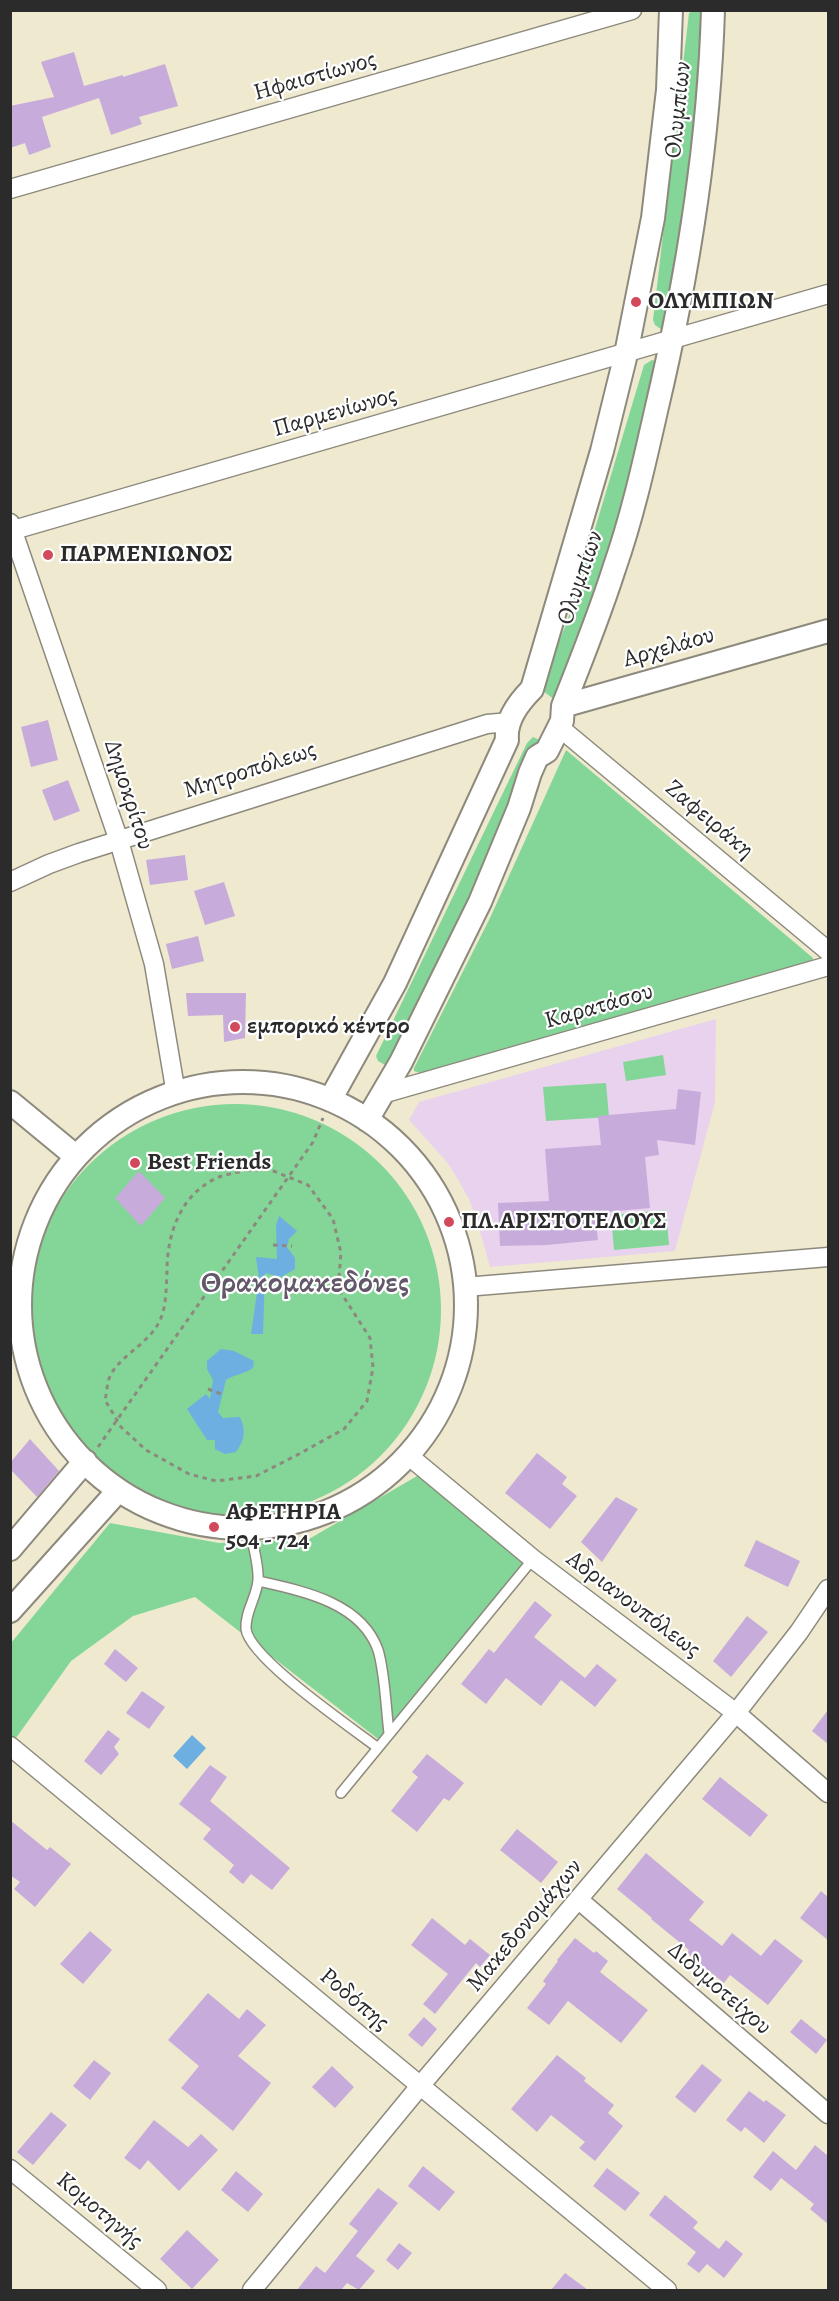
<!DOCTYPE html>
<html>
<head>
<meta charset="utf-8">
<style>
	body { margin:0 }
	#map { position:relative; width:839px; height:2301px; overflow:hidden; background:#efe9cf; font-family:Alegreya,serif }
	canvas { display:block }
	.frame { position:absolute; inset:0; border:12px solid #2b2b2b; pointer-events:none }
</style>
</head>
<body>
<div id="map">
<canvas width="839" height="2301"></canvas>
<div class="frame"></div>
</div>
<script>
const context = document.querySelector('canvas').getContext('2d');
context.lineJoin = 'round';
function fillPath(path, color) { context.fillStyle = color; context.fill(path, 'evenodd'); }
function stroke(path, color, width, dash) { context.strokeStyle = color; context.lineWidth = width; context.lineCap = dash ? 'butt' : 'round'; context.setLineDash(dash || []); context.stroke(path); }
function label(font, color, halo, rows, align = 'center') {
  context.font = font + ' Alegreya,serif'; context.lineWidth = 4.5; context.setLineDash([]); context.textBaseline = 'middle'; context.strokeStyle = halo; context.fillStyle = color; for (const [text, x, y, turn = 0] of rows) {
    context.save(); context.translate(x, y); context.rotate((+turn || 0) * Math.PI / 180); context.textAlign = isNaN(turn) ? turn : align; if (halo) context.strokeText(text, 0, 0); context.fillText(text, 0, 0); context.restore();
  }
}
fillPath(new Path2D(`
	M716,1019L715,1102L675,1251L490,1267L479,1228L469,1199L457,1178L447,1162L409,1120L419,1102Z`), '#e8d2ee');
fillPath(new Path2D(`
	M693,11H713L715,74L665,332L655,325L653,320L689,13Z
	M652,360L667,364L563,706L539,688L567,622L644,365Z
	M533,737L546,743L396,1071L378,1061L376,1056L527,743Z
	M566,750L813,958L812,962L513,1049L420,1073L414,1071V1068L490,918Z
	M663,1055L666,1075L626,1081L623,1062Z
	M606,1083L609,1117L546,1121L543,1087Z
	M29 1310a206 206 0 1 1 412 0a206 206 0 1 1-412 0Z
	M666,1210L669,1245L614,1250L611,1215Z
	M424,1472L525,1561L378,1739L195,1597L133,1616L71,1661L11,1745V1643L110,1523L219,1543L309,1539Z`), '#83d697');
fillPath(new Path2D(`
	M279,1216L297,1231L289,1239L287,1247L295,1258V1269L281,1277L265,1273L263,1334H251L259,1279L256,1257L277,1259L276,1225Z
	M221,1349L234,1351L254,1361L253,1368C245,1374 235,1374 226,1380L218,1412L223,1418L240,1417C246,1430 245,1440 236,1452L225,1454L215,1449V1440H207L187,1409L206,1394L210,1399L213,1380L207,1369V1361Z
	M192,1735L206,1748L187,1769L173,1756Z`), '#6dafe1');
fillPath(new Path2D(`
	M74,52L84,86L123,75V77L165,64L178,106L139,117L142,124L111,135L99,98L42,117L51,147L29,155L25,143L10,148V106L54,97L41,62Z
	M48,720L58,760L31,767L21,727Z
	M68,780L80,811L54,821L42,790Z
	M185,855L188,880L150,885L146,860Z
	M224,882L235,916L205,925L194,891Z
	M198,936L204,961L172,969L166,944Z
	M186,993H246L245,1038L224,1042L223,1015L188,1016Z
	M678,1089L701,1092L695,1145L657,1140L659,1155L645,1157L650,1208L595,1213L598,1240L547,1245L500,1246L498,1203L549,1201L545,1149L601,1145L598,1116L676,1109Z
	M139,1171L165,1198L141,1226L115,1198Z
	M30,1439L59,1471L37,1497L10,1469V1463Z
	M537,1453L567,1477L562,1484L577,1496L550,1529L505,1493Z
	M616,1497L638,1509L602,1562L581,1542Z
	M756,1540L800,1561L788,1587L744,1566Z
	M535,1601L552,1615L534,1637L585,1678L597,1664L617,1680L595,1707L561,1680L541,1706L506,1678L486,1704L461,1684L489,1649L494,1653Z
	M747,1616L768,1632L731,1677L713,1661Z
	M115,1649L138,1668L126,1682L104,1664Z
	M142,1691L165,1707L149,1729L126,1713Z
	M828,1710V1744L812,1731Z
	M108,1730L120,1739L114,1747L119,1754L101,1775L84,1761Z
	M427,1754L464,1783L449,1801L444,1798L417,1832L391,1811L418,1777L412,1772Z
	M210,1765L227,1777L210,1801L290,1868L272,1890L251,1874L243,1884L229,1872L234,1865L203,1839L211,1829L179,1804Z
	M720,1777L768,1815L750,1837L702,1799Z
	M10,1820L47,1850L50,1847L71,1864L35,1907L14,1889L20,1882L10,1875Z
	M517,1829L558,1862L541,1883L500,1850Z
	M646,1853L704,1902L689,1920L722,1946L732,1933L761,1956L775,1939L803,1961L768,2005L730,1975L724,1983L687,1953L689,1950L651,1919L652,1918L617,1889Z
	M821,1891L828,1897V1940L800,1918Z
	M432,1918L465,1945L470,1939L490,1955L480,1967L476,1963L435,2014L423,2004L448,1974L411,1945Z
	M90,1931L112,1950L83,1984L60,1964Z
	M575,1938L594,1953L596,1951L608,1961L600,1972L648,2010L621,2043L568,2001L549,2025L527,2008L546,1984L543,1981L558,1961L557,1960Z
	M208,1993L239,2019L247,2009L266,2025L238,2056L271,2083L233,2131L181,2088L199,2066L168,2040Z
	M424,2017L437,2029L422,2047L408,2035Z
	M801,2019L827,2040L816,2054L790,2032Z
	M557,2055L586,2078L584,2081L614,2105L608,2113L623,2126L595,2161L579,2148L585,2142L551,2115L537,2132L511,2109Z
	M94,2060L111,2073L90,2100L73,2086Z
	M702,2064L722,2080L695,2113L675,2097Z
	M332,2066L354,2087L335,2108L312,2087Z
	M749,2091L764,2102L766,2100L786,2115L764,2143L745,2127L741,2132L726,2120Z
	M51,2112L67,2125L33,2165L17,2152Z
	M154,2120L188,2147L201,2134L218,2150L179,2191L148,2160L140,2170L124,2158Z
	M815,2145L828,2156V2224L810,2209L814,2204L781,2178L771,2191L753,2177L773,2151L796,2170Z
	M423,2166L455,2192L439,2211L408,2186Z
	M607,2168L640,2193L625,2211L593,2186Z
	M236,2171L263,2194L248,2212L221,2190Z
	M378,2188L398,2203L356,2256L375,2271L359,2290L347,2283L341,2290H297L316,2266L325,2273L358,2231L349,2224Z
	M665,2195L698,2222L693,2228L719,2249L726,2240L743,2254L724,2278L707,2264L699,2273L687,2264L696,2252L649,2215Z
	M187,2230L219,2260L192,2289L160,2259Z
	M399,2243L412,2253L398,2270L386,2260Z
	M565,2273L588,2290H551Z`), '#c7acdb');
const service = new Path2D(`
	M250,1530C253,1546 259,1565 258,1580C257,1597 245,1611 246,1629C249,1658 352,1728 378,1748
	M258,1581C302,1591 361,1602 378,1650C385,1673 386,1709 389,1733
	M341,1793L533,1559`);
const minor = new Path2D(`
	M10,189L632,10
	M10,523L119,841L154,964L175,1088
	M10,531L828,294
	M559,727L828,951
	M10,882L49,864L79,853L487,724L510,722
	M382,1094L828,966
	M465,1287L828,1257
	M10,1321L22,1320
	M409,1456L533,1559L736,1713L828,1793
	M10,1746L667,2290
	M579,1900L828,2114
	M10,2169L157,2290
	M252,2290L420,2086L736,1713L799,1632L828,1589`);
const tertiary = new Path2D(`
	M563,706L828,631
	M20 1305a223 223 0 1 1 446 0a223 223 0 1 1-446 0Z
	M330,1100L395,983L507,740C505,720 519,702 532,689L602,451L626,354L653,218L668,90L671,10
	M10,1102L73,1154
	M367,1120L401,1062L480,902L519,808L530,773L537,757L547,751L562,721L563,706C581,661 599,616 614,569C632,518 644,464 656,411C687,280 709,146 713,10
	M10,1549L85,1461
	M10,1611L117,1492`);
stroke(service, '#8d8a7d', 12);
stroke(minor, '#8d8a7d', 21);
stroke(tertiary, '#8d8a7d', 26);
stroke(new Path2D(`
	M246,1170H271L308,1185L333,1219L341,1253L338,1288L370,1338L373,1367L367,1401L344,1429L299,1454L256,1476L216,1481L189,1474L146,1450L121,1427L105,1400C107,1392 107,1381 111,1374C123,1354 147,1344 158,1324C167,1309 166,1287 167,1271C167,1233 181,1193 219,1177C227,1174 237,1173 246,1170Z
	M273,1245L292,1246
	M208,1389L224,1395
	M98,1447L313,1142L323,1118`), '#8d8a7d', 3, [4.5, 4.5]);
stroke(service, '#fff', 9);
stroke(minor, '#fff', 18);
stroke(tertiary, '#fff', 22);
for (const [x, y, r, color] of [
	[636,302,6,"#d1495b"],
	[48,555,6,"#d1495b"],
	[235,1027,6,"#d1495b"],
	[135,1163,6,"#d1495b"],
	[449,1222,6,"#d1495b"],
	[214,1527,6,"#d1495b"]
]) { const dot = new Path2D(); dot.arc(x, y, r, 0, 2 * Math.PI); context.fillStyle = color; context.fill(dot); stroke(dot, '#fff', 2); }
label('24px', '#2b2b2b', '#fff', [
	["Ηφαιστίωνος",315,77,-16],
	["Ολυμπίων",679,110,-84],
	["Παρμενίωνος",335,413,-16],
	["Ολυμπίων",581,578,-71],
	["Αρχελάου",669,648,-16],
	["Μητροπόλεως",250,771,-18],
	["Δημοκρίτου",128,795,72],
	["Ζαφειράκη",709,820,40],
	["Καρατάσου",599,1007,-16],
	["Αδριανουπόλεως",633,1605,37],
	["Μακεδονομάχων",525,1926,-50],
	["Διδυμοτείχου",719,1989,41],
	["Ροδόπης",354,2000,40],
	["Κομοτηνής",99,2211,40]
]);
label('bold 24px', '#2b2b2b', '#fff', [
	["ΟΛΥΜΠΙΩΝ",648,302],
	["ΠΑΡΜΕΝΙΩΝΟΣ",60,555],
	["εμπορικό κέντρο",247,1027],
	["Best Friends",147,1163],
	["ΠΛ.ΑΡΙΣΤΟΤΕΛΟΥΣ",461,1222],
	["ΑΦΕΤΗΡΙΑ",226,1513],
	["504 - 724",226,1541]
], 'left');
label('bold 30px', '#625869', '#fff', [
	["Θρακομακεδόνες",305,1285]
]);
</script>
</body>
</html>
